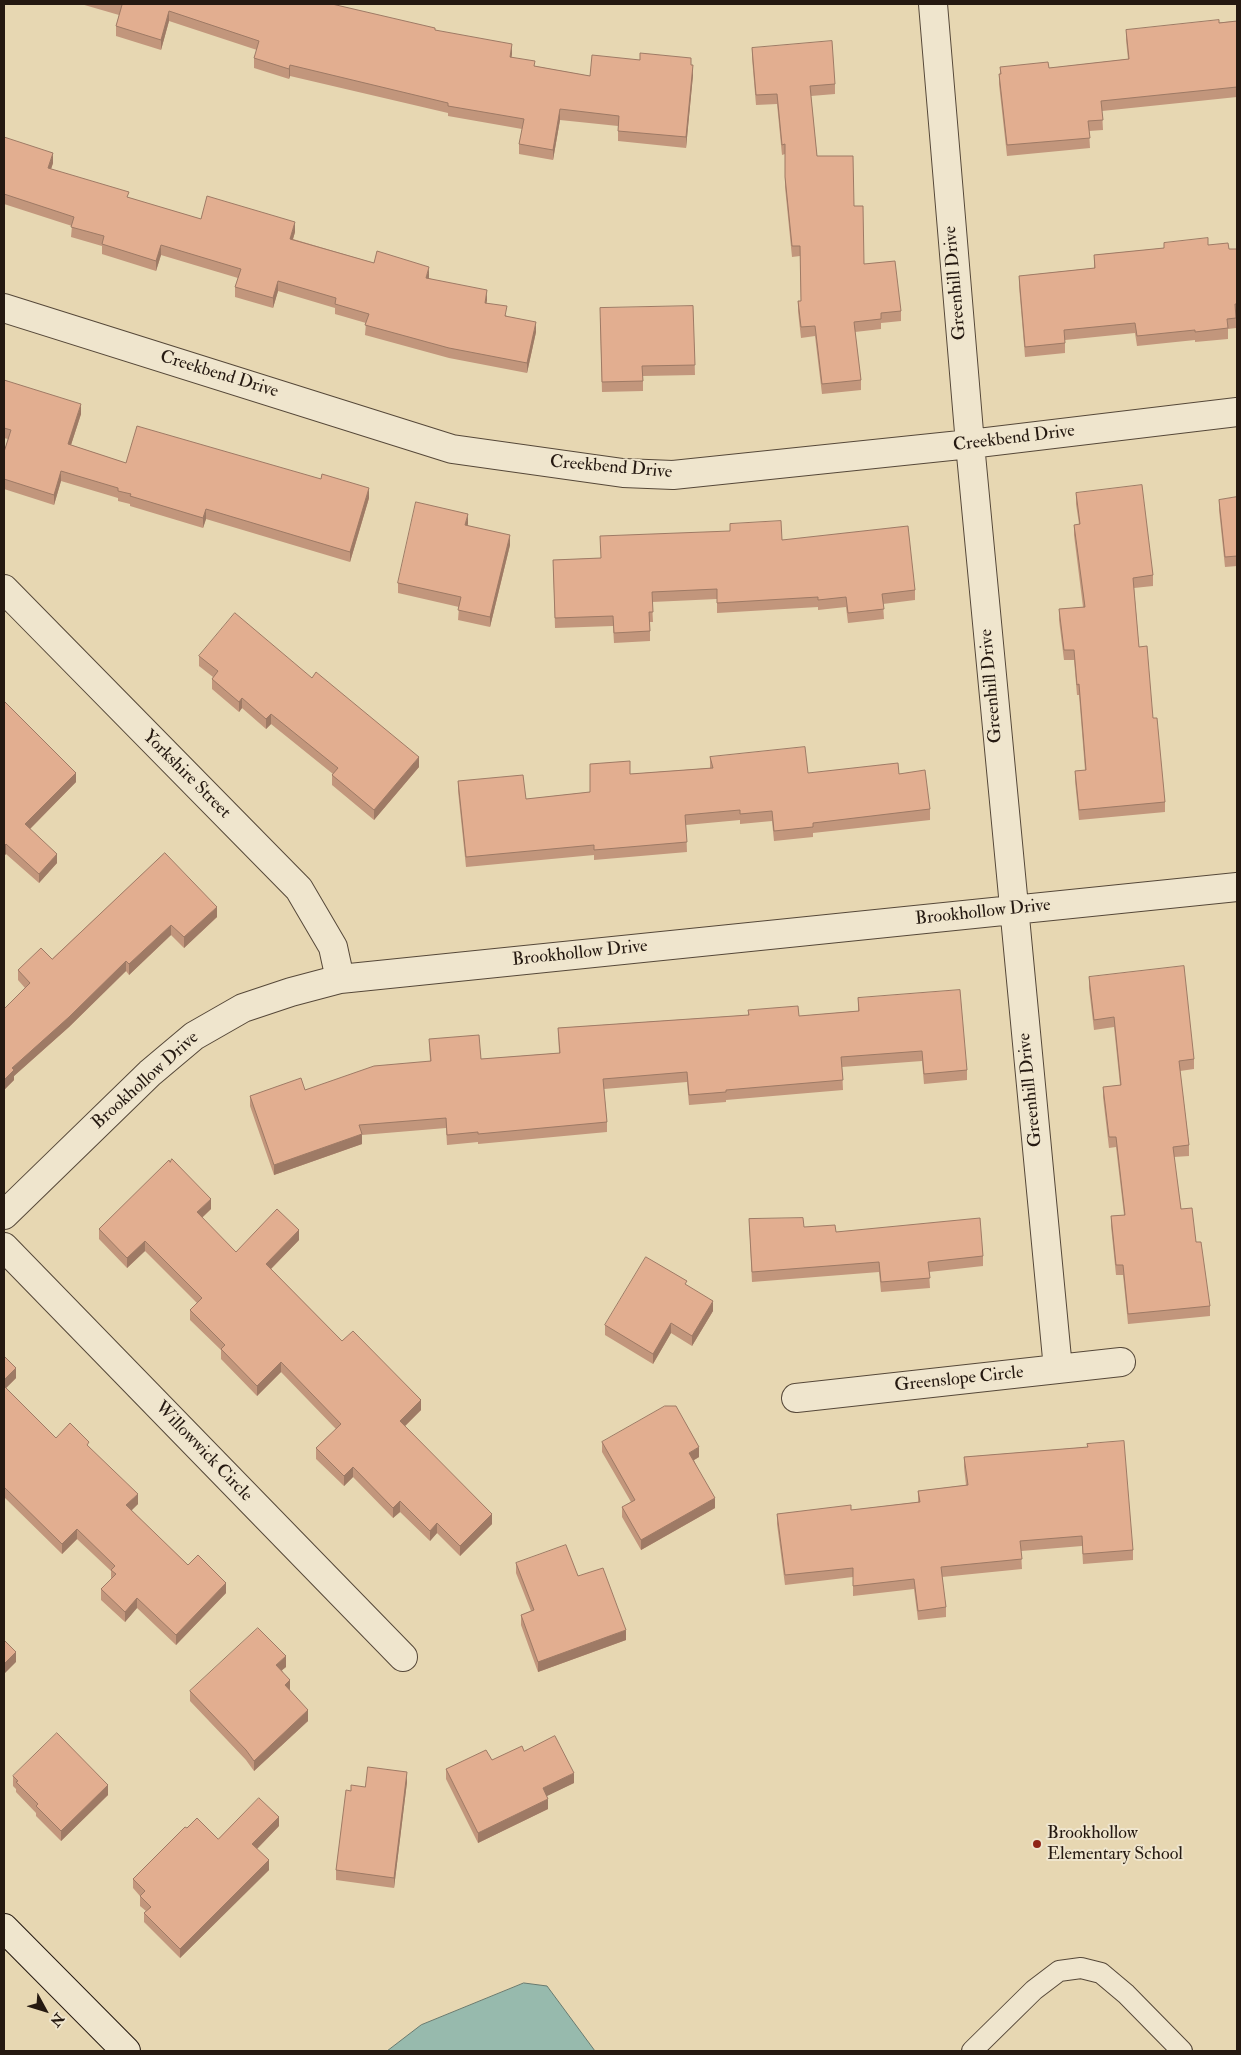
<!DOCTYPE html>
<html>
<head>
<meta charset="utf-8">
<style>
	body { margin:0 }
	#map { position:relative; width:1241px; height:2055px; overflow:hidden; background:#e7d7b2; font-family:"IM FELL Double Pica",serif }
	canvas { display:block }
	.frame { position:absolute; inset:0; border:5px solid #251911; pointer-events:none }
	.north { position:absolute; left:20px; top:1985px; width:50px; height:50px; -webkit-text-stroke:4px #efe5cd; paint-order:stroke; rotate:129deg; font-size:14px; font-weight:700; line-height:20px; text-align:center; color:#251911 }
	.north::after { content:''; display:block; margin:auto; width:18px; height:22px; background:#251911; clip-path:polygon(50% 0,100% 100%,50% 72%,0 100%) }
</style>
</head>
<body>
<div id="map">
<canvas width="1241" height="2055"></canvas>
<div class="frame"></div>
<div class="north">N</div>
</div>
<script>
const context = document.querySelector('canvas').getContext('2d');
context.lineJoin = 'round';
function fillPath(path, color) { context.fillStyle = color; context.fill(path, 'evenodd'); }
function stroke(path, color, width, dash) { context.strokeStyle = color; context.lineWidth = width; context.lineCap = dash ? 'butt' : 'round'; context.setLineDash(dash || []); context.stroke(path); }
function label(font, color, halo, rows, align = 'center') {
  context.font = font + ' "IM FELL Double Pica",serif'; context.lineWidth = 4; context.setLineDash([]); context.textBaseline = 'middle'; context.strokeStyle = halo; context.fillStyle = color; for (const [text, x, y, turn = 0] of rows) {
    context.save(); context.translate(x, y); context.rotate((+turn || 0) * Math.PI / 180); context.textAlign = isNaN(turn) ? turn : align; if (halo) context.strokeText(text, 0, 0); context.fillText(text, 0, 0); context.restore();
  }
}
const water = new Path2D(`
	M524,1983L547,1986L595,2051H387L421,2025Z`);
fillPath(water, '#97baad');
stroke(water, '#697a6f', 1);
const lane = new Path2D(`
	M972,2051L1034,1990L1059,1971L1081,1968L1101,1973L1126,1994L1182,2051`);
const street = new Path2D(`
	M933,4L970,444L1058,1369
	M4,308L452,449L623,473L673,475L970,444L1237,412
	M4,589L299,889L333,947L340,979
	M4,1215L150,1073L194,1036L243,1008L291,992L340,979L1237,887
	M4,1247L403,1657
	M796,1398L1121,1362`);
const secondary = new Path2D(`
	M4,1928L126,2051`);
stroke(lane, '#564839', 22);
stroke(street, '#564839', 30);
stroke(secondary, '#251911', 30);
stroke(lane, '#efe5cd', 20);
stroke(street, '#efe5cd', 28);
stroke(secondary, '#efe5cd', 28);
fillPath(new Path2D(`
	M81,4H332L435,30L512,54L511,57L535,66L590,76L640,60L691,65L693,75L686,148L618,141V126L560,120L553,160L519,154V144L522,129L448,116V113L290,76L289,79L254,68V58L257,50L169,21L161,50L116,36V26L119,15Z
	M1237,21V97L1102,111L1103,130L1089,131L1090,148L1007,156L999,84V74H1000V67L1049,68L1128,59L1126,40V30Z
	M752,48L835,84V94L811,96L817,156L854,206L864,264L901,311V321L881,323V329L855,332L861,380V390L822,394L815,336L801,338L798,311V301H801L800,256L792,257L785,187V154L782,155L777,104L756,105L752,58Z
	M4,137L53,163L51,169L129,198L201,219L295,232L293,239L374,263L429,277V278L487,300L486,303L507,316L536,332L527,373L449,358L365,335L366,323L335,314V308L278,291L273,308L235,297V287L238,278L161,255L156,271L102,254V246L71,237L72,226L4,204Z
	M1164,243L1208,245L1229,249H1237V314H1236V328L1228,329V339L1195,342V340L1137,346L1135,333L1065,340V353L1025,357L1019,286V276L1094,268V255L1164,248Z
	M693,306L695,375L643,376V391L602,392L600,318Z
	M4,380L81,414L71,445L126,463L369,498L350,562L206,519L203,528L130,506V504L118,501V498L61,481L54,505L4,489V452L8,439L4,438Z
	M1076,493L1153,575V586L1134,588L1139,647L1153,718L1165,802V812L1079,820L1075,781V771L1085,770L1079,695H1077L1074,660H1064L1059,620V609L1083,607L1074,535V525L1079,524L1076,504Z
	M1237,497V566L1225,567L1219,510V500Z
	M468,524L467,525L510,545L490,627L458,620L459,607L398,593V583Z
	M782,540L915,590V600L883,604L884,619L848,623L846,607L818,610V607L717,613V599L652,602L653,622H650V641L614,643L613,626L555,628L553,560L600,558Z
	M199,656L419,767L374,820L332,785V775L333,774L271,724L266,729L242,708L239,712L212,689V679L213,677L199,666Z
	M4,701L76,782L30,829L57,863L39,883L6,854L4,856Z
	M710,757L808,773L899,774L930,809V820L813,833V837L774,841L772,821L740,824V820L686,825L687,852L594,860V855L466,867L458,791V781L526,799L590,792L630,774L710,768Z
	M165,853L217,917L184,948L171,935L129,975L126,971L69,1027L14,1076V1080L4,1090L25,988L18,980V970L52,959Z
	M1089,977L1194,1059V1069L1180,1071L1189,1145V1156L1174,1157L1181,1209L1196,1242L1210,1306V1316L1128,1324L1123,1275H1116L1111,1226V1216L1124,1215L1116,1147L1109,1148L1103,1097V1087L1120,1085L1114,1027L1094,1030L1089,988Z
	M858,998L967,1070V1080L924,1084L922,1061L842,1067L843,1090L726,1100V1102L689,1105L687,1082L604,1089L607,1122V1132L478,1144V1142L447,1145L446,1128L362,1135V1144L274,1175L250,1106V1096L305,1090L430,1061L429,1039L481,1059L559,1053L558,1028L748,1015V1010L799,1016L858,1011Z
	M211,1209L202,1218L236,1252L299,1240L271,1269L342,1341L421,1410L405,1426L492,1524L460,1556L437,1533L430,1541L400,1512L393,1518L353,1477L344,1486L316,1459V1448L336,1429L281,1372L257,1396L221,1359V1350L190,1320V1310L197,1303L145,1251L127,1268L99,1239V1229Z
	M749,1219L804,1227L983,1256V1266L929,1272L930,1288L881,1292L879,1272L752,1282Z
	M687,1285L713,1311L692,1346L671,1333L653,1364L605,1335V1325Z
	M4,1356L16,1378L6,1388L56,1438L89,1447L138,1504L131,1510L188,1565L226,1593L176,1645L137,1608L125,1622L101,1600V1589L111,1579V1571L77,1539L62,1554L4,1497Z
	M602,1442L699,1457L694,1460L715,1508L641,1550L622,1517V1507L631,1502L602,1452Z
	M1087,1444L1133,1550V1560L1083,1564L1082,1546L1021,1551L1022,1569L942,1577L946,1607V1617L918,1620L914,1589L853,1596V1577L785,1585L777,1524V1514L851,1510L918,1502V1491L966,1485L964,1467V1457L1087,1447Z
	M516,1563L626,1640L538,1672L521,1625V1615L531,1611L516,1573Z
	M286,1667L282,1670L290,1690H289L308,1721L254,1771L246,1760L190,1701V1691Z
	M524,1751L574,1783L546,1796L548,1809L478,1843L446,1779V1769L492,1760Z
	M13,1776L108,1795L61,1841L36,1816V1813L16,1792V1789L13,1786Z
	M407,1782L394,1888L336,1880V1870L351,1791L365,1787Z
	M279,1826L257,1849L269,1870L180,1958L144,1922V1913L146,1911L140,1906V1896L133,1888V1879L187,1828L218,1839Z`), '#c2967c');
fillPath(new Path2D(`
	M169,11V21L161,50V40Z
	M512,44V54L510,67V57Z
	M290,65V76L289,79V69Z
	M693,65V75L686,148V137Z
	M560,109V120L553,160V150Z
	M53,153V163L48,178V168Z
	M295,222V232L290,249V239Z
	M161,245V255L156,271V261Z
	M429,267V277L426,288V278Z
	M278,281V291L273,308V298Z
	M487,290V300L485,313V303Z
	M536,322V332L527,373V363Z
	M81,404V414L68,454V444Z
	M61,471V481L54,505V495Z
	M369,488V498L350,562V552Z
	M206,509V519L203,528V518Z
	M468,514V524L465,535V525Z
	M510,535V545L490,627V617Z
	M242,698V708L239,712V702Z
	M271,714V724L266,729V719Z
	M419,757V767L374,820V810Z
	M76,773V782L25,834V824Z
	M6,844V854L4,856V846Z
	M57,854V863L39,883V874Z
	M217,907V917L184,948V937Z
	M171,925V935L129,975V964Z
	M126,961V971L69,1027L14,1076V1080L4,1090V1080L12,1068Z
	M362,1134V1144L274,1175V1165Z
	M211,1199V1209L197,1222V1212Z
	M299,1230V1240L266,1274V1264Z
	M145,1241V1251L127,1268V1258Z
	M713,1301V1311L692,1346V1336Z
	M671,1323V1333L653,1364V1354Z
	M281,1362V1372L257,1396V1386Z
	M16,1368V1378L4,1390V1380Z
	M421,1400V1410L400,1431V1421Z
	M699,1447V1457L689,1463V1453Z
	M353,1467V1477L344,1486V1476Z
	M138,1494V1504L126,1516V1505Z
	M715,1498V1508L641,1550V1540Z
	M400,1501V1512L393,1518V1508Z
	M492,1514V1524L460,1556V1546Z
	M437,1523V1533L430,1541V1531Z
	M77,1529V1539L62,1554V1544Z
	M226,1583V1593L176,1645V1635Z
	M137,1598V1608L125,1622V1612Z
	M626,1630V1640L538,1672V1662Z
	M16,1652V1662L4,1674V1664Z
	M286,1656V1667L276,1675V1665Z
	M290,1680V1690L285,1696V1685Z
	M308,1710V1721L254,1771V1761Z
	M407,1772V1782L394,1888V1878Z
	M574,1773V1783L543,1798V1788Z
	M108,1785V1795L61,1841V1831Z
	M548,1799V1809L478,1843V1833Z
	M279,1817V1826L252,1854V1844Z
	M269,1860V1870L180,1958V1949Z`), '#9e7a65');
const building = new Path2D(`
	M116,4H332L435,28V30L512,44L510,57L535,61L534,66L590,76L592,55L640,60V53L691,58V65H693L686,137L618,131L619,116L560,109L553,150L519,144L524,119L448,106V103L290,65L289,69L254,58L259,41L169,11L161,40L116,26L122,5Z
	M1219,20V23L1237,21V87L1101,101L1103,120L1088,121L1090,138L1007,145L999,74H1001L1000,67L1048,62L1049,68L1129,59L1126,30Z
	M832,41L835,84L810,86L817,156H853L854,206H863L864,264L895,261L901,311L881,313V319L854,322L861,380L822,384L815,326L801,327L798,301H801L800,246H792L785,177V144L782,145L777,94L756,95L752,48Z
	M4,137L53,153L48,168L129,192L127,197L201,219L207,196L295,222L290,239L374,263L377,251L429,267L426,278L487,290L485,303L507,306L505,316L536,322L527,363L449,348L365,325L369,314L335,304L336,298L278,281L273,298L235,287L241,269L161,245L156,261L102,244L104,236L71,227L74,217L4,194Z
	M1208,238V245L1228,243L1229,249H1237V304H1235L1236,318L1227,319L1228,328L1195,332V330L1137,336L1135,323L1064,330L1065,343L1025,347L1019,276L1095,268L1094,255L1164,248V243Z
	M693,306L695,365L642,366L643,381L602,382L600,308Z
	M4,380L81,404L68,444L126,463L137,426L321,479L322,474L369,488L350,552L206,509L203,518L130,496L131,494L118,491V488L61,471L54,495L4,479V452L11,430L4,428Z
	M1142,485L1153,575L1133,578L1139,647L1147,646L1153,718H1157L1165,802L1079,810L1075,771L1086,770L1079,684L1077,685L1074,650H1064L1059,609L1085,607L1074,525L1080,524L1076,493Z
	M1237,497V556L1225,557L1219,500Z
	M416,502L468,514L465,525L510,535L490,617L458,610L461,597L398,583Z
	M781,521L782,540L908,526L915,590L882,594L884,609L848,613L846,597L818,600V597L717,603V589L652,592L653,612H649L650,631L614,633L613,616L555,618L553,560L601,558L600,536L730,531V524Z
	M235,613L312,678L316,672L419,757L374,810L332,775L338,768L271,714L266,719L242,698L239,702L212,679L218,671L199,656Z
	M4,701L76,773L25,824L57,854L39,874L6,844L4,846Z
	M805,747L808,773L898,763L899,774L925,770L930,809L813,823V827L774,831L772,811L740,814V810L685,815L687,842L594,850V845L466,857L458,781L523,775L526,799L590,792V764L630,761V774L713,768L710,757Z
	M165,853L217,907L184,937L171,925L129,964L126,961L69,1017L12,1068L14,1070L4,1080V1009L30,983L18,970L41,948L52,959Z
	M1184,966L1194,1059L1179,1061L1189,1145L1173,1147L1181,1209L1192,1208L1196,1242H1201L1210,1306L1128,1314L1123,1265H1116L1111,1216L1125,1215L1116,1137H1109L1103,1087L1121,1085L1114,1017L1094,1020L1089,977Z
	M960,990L967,1070L924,1074L922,1051L841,1057L843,1080L726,1090V1092L689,1095L687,1072L603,1079L607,1122L478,1134V1132L447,1135L446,1118L359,1125L362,1134L274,1165L250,1096L301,1078L305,1090L374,1066L431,1061L429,1039L479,1035L481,1059L560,1053L558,1028L749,1015L748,1010L798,1006L799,1016L859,1011L858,998Z
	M172,1159L211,1199L197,1212L236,1252L277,1209L299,1230L266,1264L342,1341L353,1331L421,1400L400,1421L492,1514L460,1546L437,1523L430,1531L400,1501L393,1508L353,1467L344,1476L316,1448L341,1424L281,1362L257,1386L221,1349L225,1345L190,1310L202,1298L145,1241L127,1258L99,1229L169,1160L170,1162Z
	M803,1218L804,1227L835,1225L836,1232L980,1218L983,1256L928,1262L930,1278L881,1282L879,1262L752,1272L749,1219Z
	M646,1257L687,1281L685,1284L713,1301L692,1336L671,1323L653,1354L605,1325Z
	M4,1356L16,1368L4,1380Z
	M4,1386L56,1438L70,1423L89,1442L87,1445L138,1494L126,1505L188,1565L198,1555L226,1583L176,1635L137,1598L125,1612L101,1589L116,1574L111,1570L115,1566L77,1529L62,1544L4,1487Z
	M665,1406H676L699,1447L689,1453L715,1498L641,1540L622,1507L635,1500L602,1442Z
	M1124,1441L1133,1550L1083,1554L1082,1536L1020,1541L1022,1559L941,1567L946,1607L918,1611L914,1579L853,1586V1568L785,1575L777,1514L851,1505V1510L920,1502L918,1491L968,1485L964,1457L1088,1447L1087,1444Z
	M566,1545L578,1576L603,1568L626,1630L538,1662L521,1615L534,1610L516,1563Z
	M258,1628L286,1656L276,1665L290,1680L285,1685L308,1710L254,1761L246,1750L190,1691Z
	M4,1640L16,1652L4,1664Z
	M57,1733L108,1785L61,1831L36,1806L38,1804L16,1782L18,1781L13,1776Z
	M555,1736L574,1773L543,1788L548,1799L478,1833L446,1769L486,1750L492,1760L522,1746L524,1751Z
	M368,1767L407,1772L394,1878L336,1870L346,1790L351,1791V1785L365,1787Z
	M259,1798L279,1817L252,1844L269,1860L180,1949L144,1913L151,1907L140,1896L145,1891L133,1879L185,1827L187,1828L197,1818L218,1839Z`);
fillPath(building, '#e2ae90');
stroke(building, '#9e7a65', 1);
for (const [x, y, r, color] of [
	[1037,1844,5,"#8f2418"]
]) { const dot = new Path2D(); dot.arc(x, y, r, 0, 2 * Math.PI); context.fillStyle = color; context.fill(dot); stroke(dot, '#efe5cd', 2); }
label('18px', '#251911', '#efe5cd', [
	["Greenhill Drive",956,283,-95],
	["Creekbend Drive",219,375,17],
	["Creekbend Drive",1014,439,-7],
	["Creekbend Drive",611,468,5],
	["Greenhill Drive",992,686,-95],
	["Yorkshire Street",186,775,45],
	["Brookhollow Drive",983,913,-6],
	["Brookhollow Drive",580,954,-6],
	["Brookhollow Drive",146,1081,-42],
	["Greenhill Drive",1031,1090,-96],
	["Greenslope Circle",959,1380,-6],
	["Willowwick Circle",203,1452,46]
]);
label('18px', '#251911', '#efe5cd', [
	["Brookhollow",1047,1834],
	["Elementary School",1047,1855]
], 'left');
</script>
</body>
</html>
